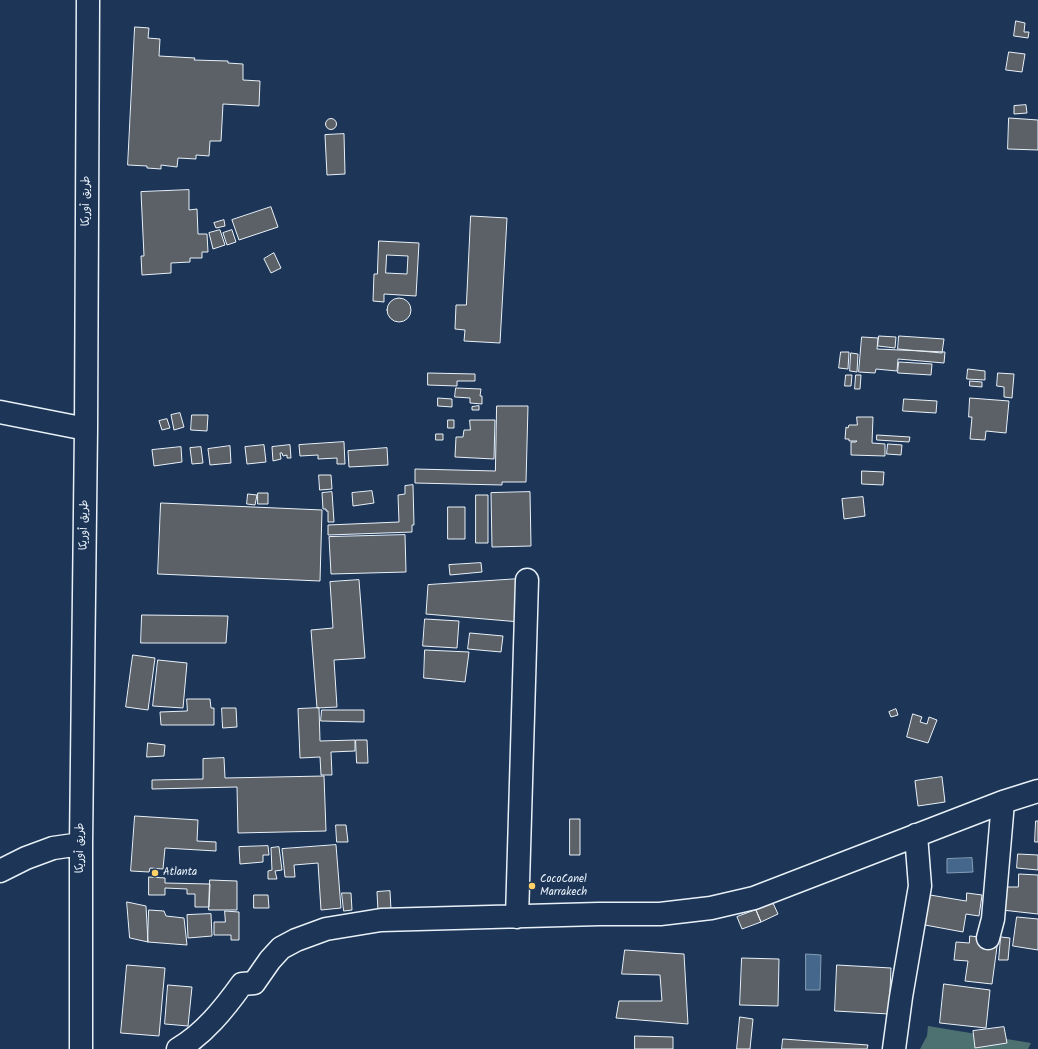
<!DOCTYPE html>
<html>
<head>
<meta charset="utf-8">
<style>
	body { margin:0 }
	canvas { display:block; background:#1d3557 }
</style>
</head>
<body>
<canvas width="1038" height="1049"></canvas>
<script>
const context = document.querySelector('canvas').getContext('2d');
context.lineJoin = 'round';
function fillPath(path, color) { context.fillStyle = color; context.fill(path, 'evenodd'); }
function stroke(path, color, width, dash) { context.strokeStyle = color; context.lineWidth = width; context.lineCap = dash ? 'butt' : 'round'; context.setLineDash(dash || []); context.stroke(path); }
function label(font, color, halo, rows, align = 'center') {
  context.font = font + ' Kalam,"Playpen Sans Arabic",sans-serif'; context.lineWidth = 3.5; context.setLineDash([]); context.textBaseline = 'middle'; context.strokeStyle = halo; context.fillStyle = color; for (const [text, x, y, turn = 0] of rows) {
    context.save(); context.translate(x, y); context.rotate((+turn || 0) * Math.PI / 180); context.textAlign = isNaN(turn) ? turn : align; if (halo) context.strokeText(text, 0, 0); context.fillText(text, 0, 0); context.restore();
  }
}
fillPath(new Path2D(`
	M928,1026L1031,1043L1028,1049H920L927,1036Z`), '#4d7071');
const water = new Path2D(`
	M972,858L973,872L947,873V859Z
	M806,954L821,955L820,990H806Z`);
fillPath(water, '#44678b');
stroke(water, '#869eb7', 1);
const building = new Path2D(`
	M1016,21L1025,23L1024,32H1029L1028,38L1014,36Z
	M135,27L149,28L148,38L160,39L159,56L195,58L194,60L228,61V63L243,64V80L260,81L259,106L223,104L221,141H210L209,156L196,155V159L178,158L177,167L161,165V169L147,168V166L128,165Z
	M1009,52L1025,54L1022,72L1006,70Z
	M1026,105L1027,113L1014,114V106Z
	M1009,118L1038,120V150L1008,149Z
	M325.5 124a5.5 5.5 0 1 1 11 0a5.5 5.5 0 1 1-11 0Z
	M344,134L345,174L327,175L325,135Z
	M189,190V210L197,209L198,234H207L208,252H202V258H190V262L171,263V273L142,275L141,256H144L141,192Z
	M271,207L278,227L239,240L232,220Z
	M471,216L507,218L500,343L464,341L465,330L455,329L456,305H466Z
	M224,220L225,226L216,228L214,223Z
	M220,230L225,245L213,249L209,233Z
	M232,230L236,242L227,245L223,233Z
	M379,241L419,243L416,296L384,294V302L373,301L374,274H377ZM387,255L408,256L407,274L386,273Z
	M274,253L281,268L271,273L264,259Z
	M387 310a12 12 0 1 1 24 0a12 12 0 1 1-24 0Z
	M879,336L896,337L895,348L878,346Z
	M899,336L944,339L942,353L898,349Z
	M862,337L878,338L877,349L945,352L944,363L898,359L897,371L876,369L875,373L859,372Z
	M841,352H849L848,369L839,368Z
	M851,353L858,354L857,372L850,371Z
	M899,362L932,364L931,375L898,373Z
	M968,369L985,371V380L967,379Z
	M428,373L475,374V381H457V386L428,385Z
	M998,373L1014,374L1012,398L1004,397V387L997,386Z
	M846,375H852L851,386H845Z
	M856,375H861L860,389H855Z
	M970,381L982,382V387L970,386Z
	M456,388L481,389L480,396H482V404L470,403V398L455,397Z
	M438,398L452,399V407L438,406Z
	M970,398L1009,401L1006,433L986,431L985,440L970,439L972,417H969Z
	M904,399L937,401L936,413L903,411Z
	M479,406V410H472V407Z
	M497,406H528L526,482H502V485L415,483V469L495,471Z
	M180,413L184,427L174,430L171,415Z
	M192,415H208L207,431L191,430Z
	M857,417H873L872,443L885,444V456L851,455V442H856L857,441H849V439H845L846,427L848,428L849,425H857Z
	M167,419L170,428L162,430L159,421Z
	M448,420H454V428H448Z
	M470,420H495L494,459L455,457L456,437H463L464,430H470Z
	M436,434H443V440H436Z
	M877,435L910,437L909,442L877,440Z
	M344,442L345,464H337V458L318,459V455L300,456L299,445Z
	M888,444L902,445L901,455L887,454Z
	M264,445L266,462L247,464L245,447Z
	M290,445L291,458H287V455L283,456L282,453H280L281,459L273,461L272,447Z
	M230,446L231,463L210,465L208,449Z
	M181,447L182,462L154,466L152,450Z
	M201,447L203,463L192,464L190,448Z
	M387,448L388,465L349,467L348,451Z
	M862,471L884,472L883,485L862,484Z
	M319,475H331L332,489L320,490Z
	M413,485L414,525H412V532L328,535V525L399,522L398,495L405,494V486Z
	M372,491L374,503L353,506L352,493Z
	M332,492L334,522H328V511H326V509H323L322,493Z
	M530,492L531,546L492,547L491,493Z
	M258,493H268V504H258Z
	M248,494L257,495L255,505L247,504Z
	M476,495H488V543H476Z
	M863,497L865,516L844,519L842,499Z
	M161,503L322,510L320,581L158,574Z
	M448,507H465V539H448Z
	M405,535L406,572L331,574L329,537Z
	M481,563L482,572L450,575L449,565Z
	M519,579L520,622L426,614L428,585Z
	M359,580L365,658L334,660L337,707L317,708L311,630L333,628L330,582Z
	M142,615L228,616L226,643H141Z
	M425,619L459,621L457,648L423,646Z
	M470,633L503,636L501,652L468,649Z
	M425,650L469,652L465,682L424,678Z
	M133,655L155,658L148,710L126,707Z
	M158,660L187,663L183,708L153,706Z
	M187,699H210L211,708H214V725H161L160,712L187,711Z
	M222,708H236L237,727L223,728Z
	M319,708L320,741L355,740V751L331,752L332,775H321L320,757L300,758L298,709Z
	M896,709L898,715L891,717L889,712Z
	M322,710H364V722L321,721Z
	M913,714L922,717L920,722L927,724L929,717L937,720L928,743L907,737Z
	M356,740H367L368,763H357Z
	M148,743L165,745L164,756L147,757Z
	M224,758L225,778L324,776L326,831L238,833L237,787L152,789V780L203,779V759Z
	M942,777L945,802L918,806L915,781Z
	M135,816L198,820L197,841L216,842V851L165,848L163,869L150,868L149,872L131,871Z
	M570,819H580V855H570Z
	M1036,821H1038V842H1035Z
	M336,825H346L348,842H337Z
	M336,845L341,908L321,910L318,863L294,865L295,877H285L282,849Z
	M268,846L269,855H263V862L240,864L239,847Z
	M279,847L282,870L275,871L277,879H268V871L272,870L271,848Z
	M1018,854L1038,855V870L1017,868Z
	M1019,874L1038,875V914L1002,910L1006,887H1018Z
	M149,877L165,878V883L210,884L209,907H195V894H187V889L165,888V895H149Z
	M210,880L237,881V910H209Z
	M390,891L391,910L378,911L377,892Z
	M342,893H351L352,910L344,911Z
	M967,893L982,895L979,916L966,914L963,932L925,925L930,895L966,901Z
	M254,895H268L269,908H254Z
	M127,902L146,906L148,942L130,938Z
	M773,903L778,914L761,922L756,910Z
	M149,910L164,911L166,916L184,918L187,945L148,942Z
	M756,910L761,922L742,929L737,917Z
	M225,911L239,912V940H231V935H214V922H225Z
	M211,914L212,936L188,938L187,915Z
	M1017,917L1038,919V950L1013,946Z
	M970,936L998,939L992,984L965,981L968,961L954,960L956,942L969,943Z
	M1001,937L1010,938L1008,960H999Z
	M625,950L684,954L688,1024L616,1018L619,1001H662L660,975L622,974Z
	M742,958L779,959L778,1006L740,1005Z
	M127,965L165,968L159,1036L121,1033Z
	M837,965L891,968L889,1014L835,1011Z
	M944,984L990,990L986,1028L940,1023Z
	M168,985L192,987L188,1026L165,1024Z
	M740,1017L753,1019L750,1049H737Z
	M1004,1027L1007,1043L975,1048L973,1031Z
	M635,1036L673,1037V1049H635Z
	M783,1039L868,1045L867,1049H782Z`);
fillPath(building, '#5c6067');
stroke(building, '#e8f1f8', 1);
const minor = new Path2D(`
	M0,412L86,429
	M0,871L26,858L53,848L81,844
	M517,917L527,580
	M988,938L993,919L1003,802
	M81,1049V844L86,429L88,0
	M178,1049C204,1034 224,1009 242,984L254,983L270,960L281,948L296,940L326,929L381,920L599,914H660L711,908L754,898L1003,802L1038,791
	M894,1049L901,997L920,886L916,835`);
stroke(minor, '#e8f1f8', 25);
stroke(minor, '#1d3557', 22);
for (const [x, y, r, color] of [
	[155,873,4,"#ffd166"],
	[532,886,4,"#ffd166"]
]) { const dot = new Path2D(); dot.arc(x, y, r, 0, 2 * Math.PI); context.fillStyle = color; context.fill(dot); stroke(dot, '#1d3557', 1.5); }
label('11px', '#e8f1f8', '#1d3557', [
	["طريق أوريكا",87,201,-90],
	["طريق أوريكا",85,525,-89],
	["طريق أوريكا",81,848,-90]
]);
label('11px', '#e8f1f8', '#1d3557', [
	["Atlanta",163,873],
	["CocoCanel",540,880],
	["Marrakech",540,893]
], 'left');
</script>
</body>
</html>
